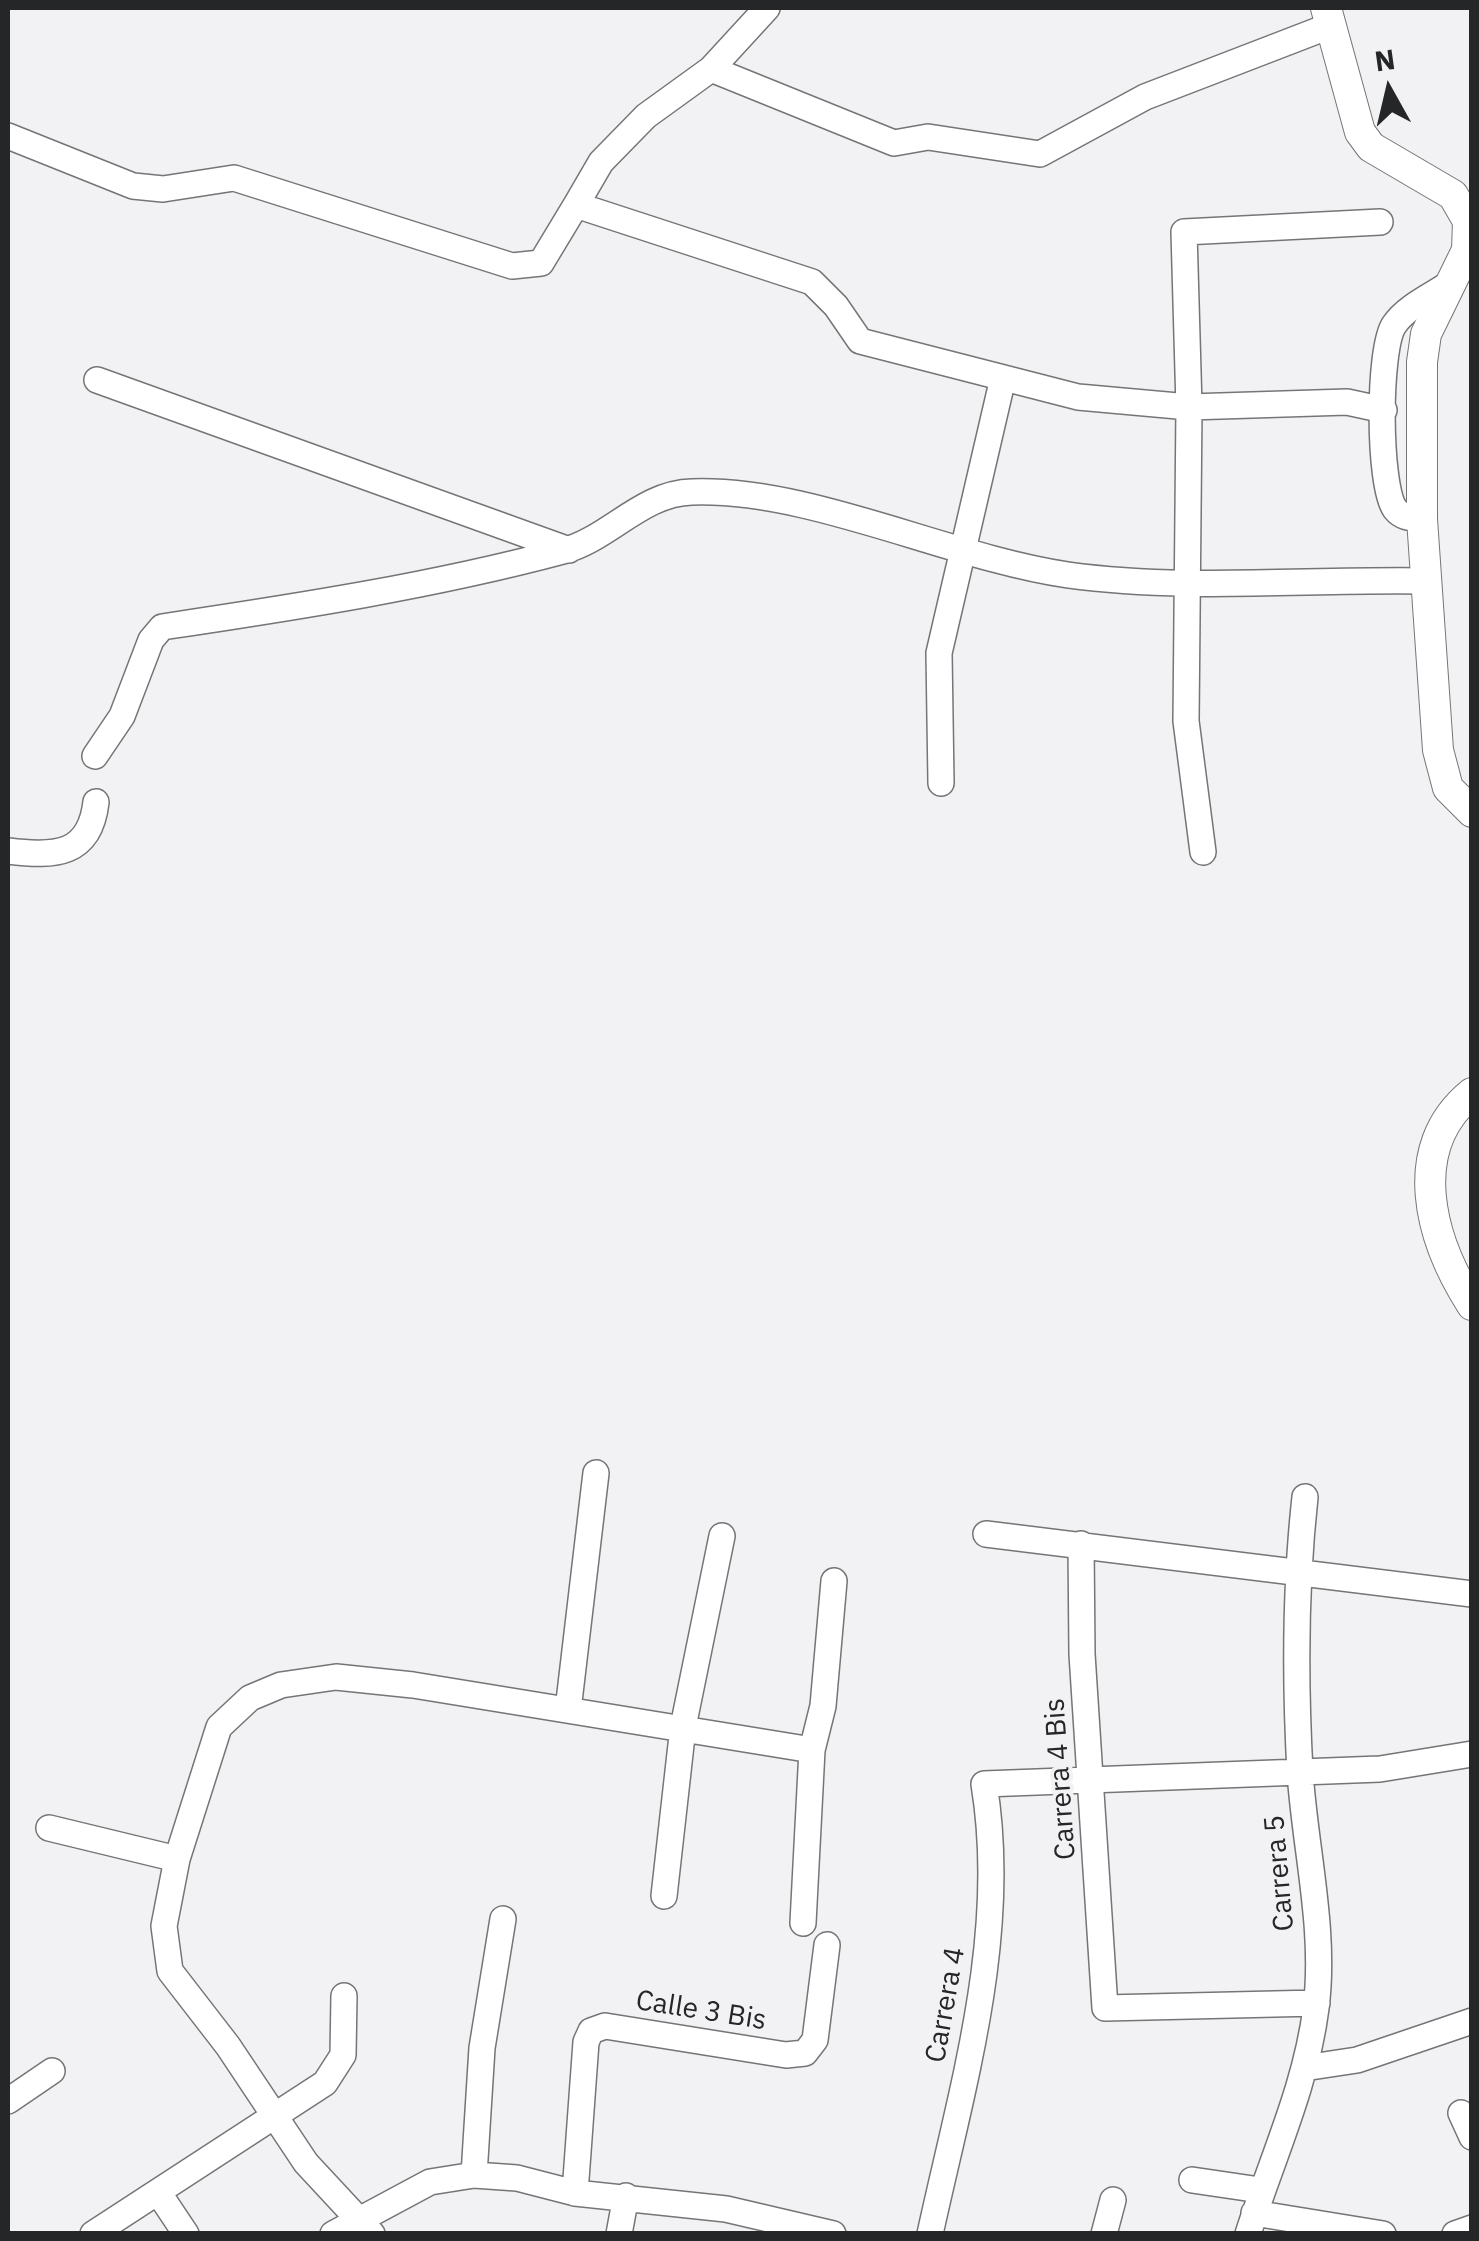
<!DOCTYPE html>
<html>
<head>
<meta charset="utf-8">
<style>
	body { margin:0 }
	#map { position:relative; width:1479px; height:2241px; overflow:hidden; background:#f2f2f4; font-family:"IBM Plex Sans",sans-serif }
	canvas { display:block }
	.frame { position:absolute; inset:0; border:10px solid #252627; pointer-events:none }
	.north { position:absolute; left:1339px; top:40px; width:100px; height:100px; -webkit-text-stroke:8px #f2f2f4; paint-order:stroke; rotate:352deg; font-size:28px; font-weight:700; line-height:40px; text-align:center; color:#252627 }
	.north::after { content:''; display:block; margin:auto; width:35px; height:45px; background:#252627; clip-path:polygon(50% 0,100% 100%,50% 72%,0 100%) }
</style>
</head>
<body>
<div id="map">
<canvas width="1479" height="2241"></canvas>
<div class="frame"></div>
<div class="north">N</div>
</div>
<script>
const context = document.querySelector('canvas').getContext('2d');
context.lineJoin = 'round';
function stroke(path, color, width, dash) { context.strokeStyle = color; context.lineWidth = width; context.lineCap = dash ? 'butt' : 'round'; context.setLineDash(dash || []); context.stroke(path); }
function label(font, color, halo, rows, align = 'center') {
  context.font = font + ' "IBM Plex Sans",sans-serif'; context.lineWidth = 8; context.setLineDash([]); context.textBaseline = 'middle'; context.strokeStyle = halo; context.fillStyle = color; for (const [text, x, y, turn = 0] of rows) {
    context.save(); context.translate(x, y); context.rotate((+turn || 0) * Math.PI / 180); context.textAlign = isNaN(turn) ? turn : align; if (halo) context.strokeText(text, 0, 0); context.fillText(text, 0, 0); context.restore();
  }
}
const minor = new Path2D(`
	M767,8L711,69L646,116L601,162L576,205L812,282L836,306L860,341L1078,397L1189,407L1347,402L1384,410
	M711,69L894,143L928,137L1040,154L1145,97L1332,25
	M8,136L133,186L163,189L234,178L512,266L541,263L576,205
	M97,380L569,550
	M1422,519C1412,518 1402,518 1395,509C1378,485 1378,349 1394,325C1406,307 1431,296 1449,284
	M95,756L122,716L151,640L162,627C296,607 432,586 563,551C609,539 642,493 692,492C810,488 947,557 1068,575C1186,591 1306,579 1424,581
	M941,783L939,653L1003,378
	M8,851C56,857 90,855 96,802
	M1203,852L1186,721L1189,407L1184,232L1380,222
	M986,1534L1472,1594
	M1081,1544L1082,1654L1105,2008L1317,2003
	M568,1710L596,1473
	M49,1828L177,1859
	M664,1896L683,1727L722,1536
	M803,1923L812,1750L823,1706L834,1581
	M1304,2068L1357,2060L1472,2021
	M8,2101L52,2071
	M1461,2113L1472,2137
	M474,2175L482,2048L503,1919
	M1192,2180L1260,2190
	M158,2192L186,2234
	M575,2193L586,2042L591,2031L605,2026L786,2055L805,2053L815,2040L827,1945
	M1254,2213L1383,2234
	M93,2234L325,2083L343,2055L344,1996
	M333,2234L430,2182L474,2175L517,2178L575,2193L726,2209L833,2234
	M372,2234L306,2163L228,2046L170,1971L164,1926L177,1859L219,1727L250,1698L281,1685L336,1677L413,1685L812,1750
	M619,2234L626,2196
	M930,2234C962,2087 1009,1935 984,1784L1380,1769L1472,1754
	M1104,2234L1113,2200
	M1248,2234C1272,2158 1306,2087 1316,2008C1326,1930 1305,1849 1300,1772C1295,1681 1295,1588 1305,1497
	M1455,2234L1472,2228`);
const major = new Path2D(`
	M1326,8L1360,132L1371,147L1453,195L1468,221L1467,250L1426,334L1422,362V519L1438,750L1448,788L1472,812
	M1472,1093C1404,1148 1430,1240 1472,1305`);
stroke(minor, '#757577', 28);
stroke(major, '#757577', 32);
stroke(minor, '#fff', 25);
stroke(major, '#fff', 30);
label('28px', '#252627', '#f2f2f4', [
	["Carrera 4 Bis",1061,1779,-94],
	["Carrera 5",1280,1873,-95],
	["Carrera 4",946,2005,-80],
	["Calle 3 Bis",701,2011,9]
]);
</script>
</body>
</html>
